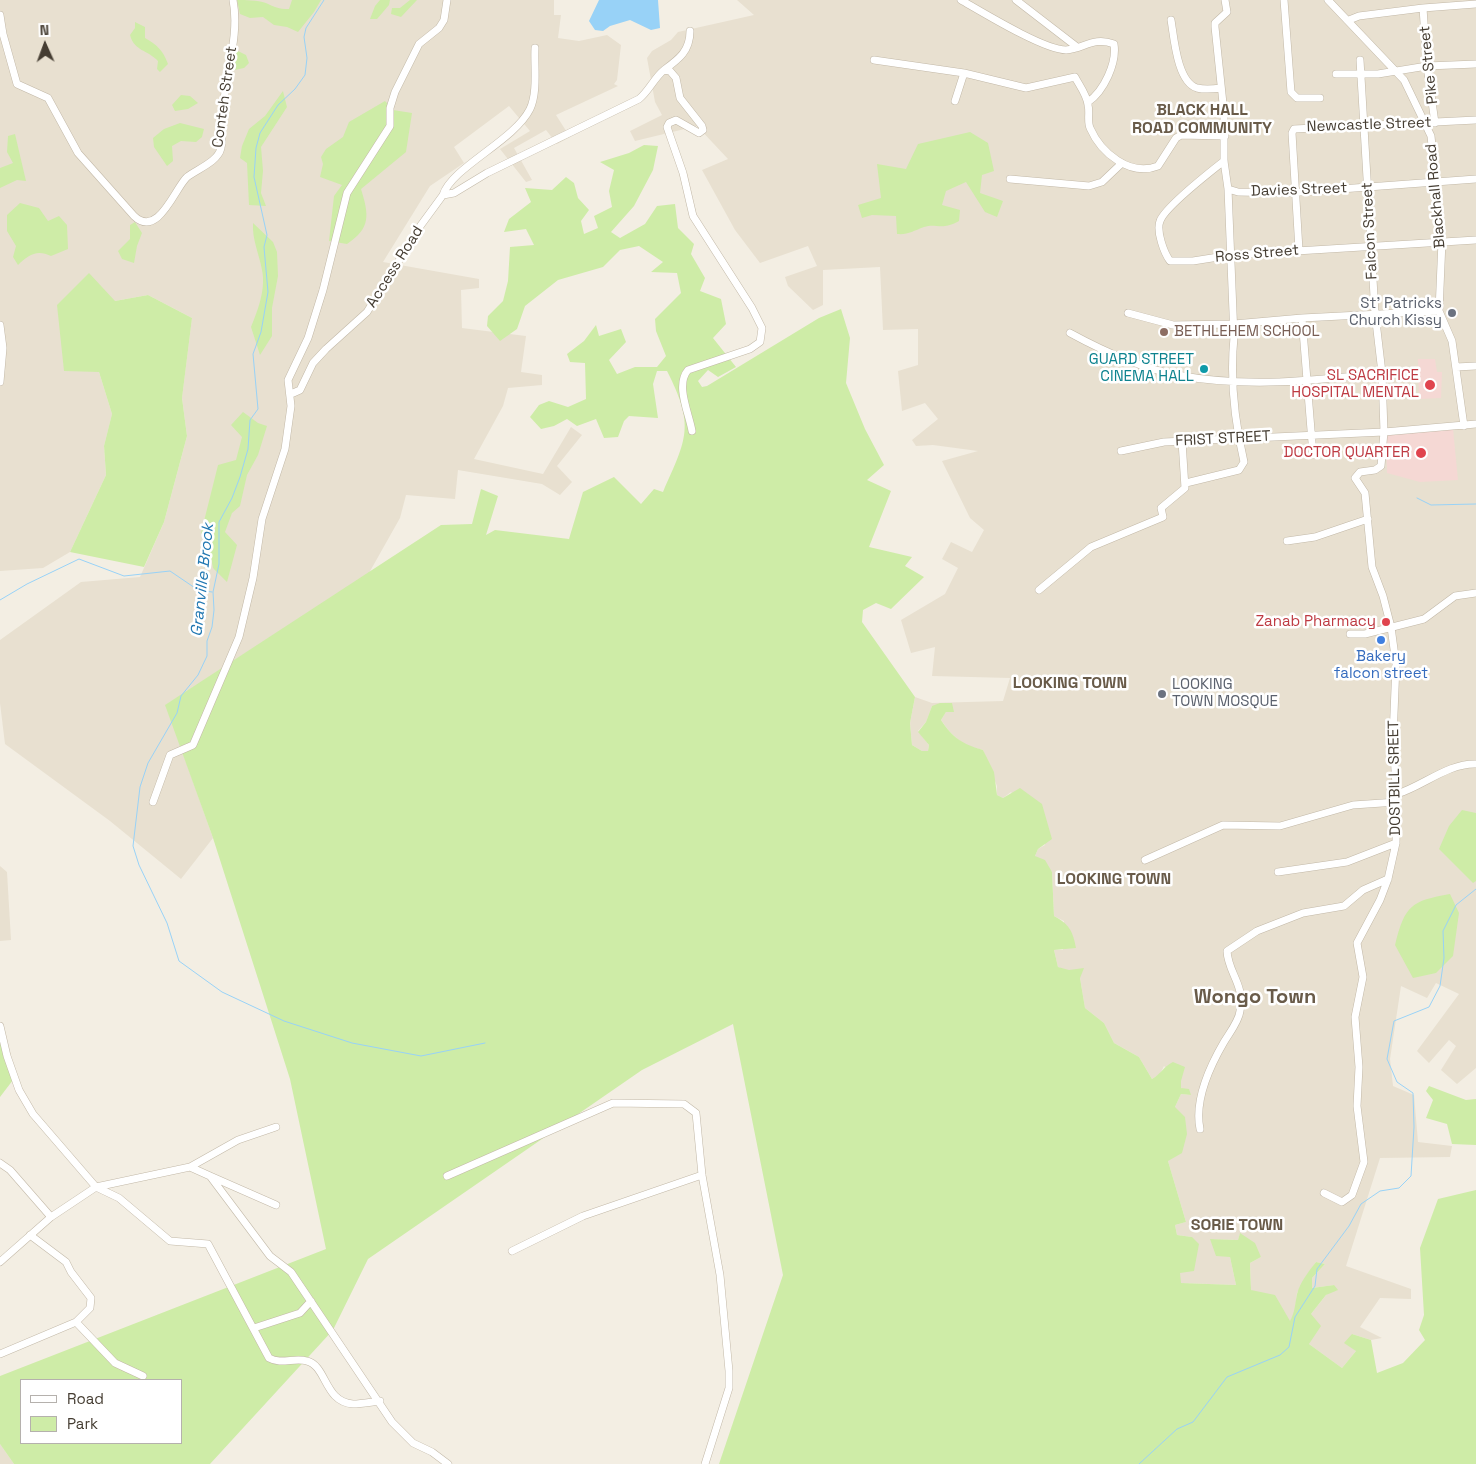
<!DOCTYPE html>
<html>
<head>
<meta charset="utf-8">
<style>
	body { margin:0 }
	#map { position:relative; width:1476px; height:1464px; overflow:hidden; background:#f3eee3; font-family:"Space Grotesk",sans-serif }
	canvas { display:block }
	.legend { position:absolute; left:20px; top:1379px; width:162px; height:65px; box-sizing:border-box; background:#fff; border:1px solid #b5b1ad; margin:0; padding:6px 9px; list-style:none; font-size:15px; color:#453d32 }
	.legend li { display:flex; align-items:center; gap:10px; height:25px }
	.legend b { width:25px; border:1px solid #b5b1ad }
	.north { position:absolute; left:20px; top:20px; width:50px; height:50px; -webkit-text-stroke:4px #fff; paint-order:stroke; rotate:358deg; font-size:14px; font-weight:700; line-height:20px; text-align:center; color:#453d32 }
	.north::after { content:''; display:block; margin:auto; width:18px; height:22px; background:#453d32; clip-path:polygon(50% 0,100% 100%,50% 72%,0 100%) }
</style>
</head>
<body>
<div id="map">
<canvas width="1476" height="1464"></canvas>
<ul class="legend">
<li><b style="height:6px;background:#fff"></b>Road</li>
<li><b style="height:14px;background:#ceeca7"></b>Park</li>
</ul>
<div class="north">N</div>
</div>
<script>
const context = document.querySelector('canvas').getContext('2d');
context.lineJoin = 'round';
function fillPath(path, color) { context.fillStyle = color; context.fill(path, 'evenodd'); }
function stroke(path, color, width, dash) { context.strokeStyle = color; context.lineWidth = width; context.lineCap = dash ? 'butt' : 'round'; context.setLineDash(dash || []); context.stroke(path); }
function label(font, color, halo, rows, align = 'center') {
  context.font = font + ' "Space Grotesk",sans-serif'; context.lineWidth = 5; context.setLineDash([]); context.textBaseline = 'middle'; context.strokeStyle = halo; context.fillStyle = color; for (const [text, x, y, turn = 0] of rows) {
    context.save(); context.translate(x, y); context.rotate((+turn || 0) * Math.PI / 180); context.textAlign = isNaN(turn) ? turn : align; if (halo) context.strokeText(text, 0, 0); context.fillText(text, 0, 0); context.restore();
  }
}
fillPath(new Path2D(`
	M0,0H554V15H561L558,38L579,41L607,35L621,45L617,80L614,84L618,86L556,115L570,137L557,144L546,130L514,148L532,180L526,182L500,149L530,131L509,106L454,147L464,163L430,186L383,262L479,279V288L461,290L462,328L526,336L521,372L542,375V385L508,388L503,406L474,459L543,474L571,427L582,435L557,466L572,482L560,495L542,484L458,470L455,499L406,495L400,518L369,573L166,705L213,838L181,879L110,821L5,744L0,703V640L81,582L140,577L164,522L187,436L182,398L192,318L148,295L115,301L99,372L112,414L104,446L106,475L70,552L43,568L0,571Z
	M737,0H1476V1068L1457,1084L1441,1070L1456,1046L1449,1040L1429,1063L1417,1051L1459,994L1436,983L1427,998L1401,986L1390,1059L1393,1086L1414,1095L1418,1142L1452,1146L1450,1157L1380,1158L1346,1266L1411,1289V1299L1380,1298L1360,1327L1382,1338L1371,1340L1352,1334L1356,1351L1342,1368L1309,1344L1311,1314L1334,1285L1312,1288V1278L1325,1264L1316,1262L1307,1275L1297,1293L1295,1312L1290,1322L1251,1290L1250,1263L1261,1257L1240,1234L1238,1240L1210,1239L1230,1257L1236,1285L1180,1283V1273L1192,1237L1177,1235L1175,1225L1186,1222L1168,1161L1175,1107L1181,1094L1191,1095L1181,1088V1081L1164,1066L1160,1074L1152,1079L1139,1057L1114,1043L1104,1023L1085,1008L1080,978L1058,967L1054,950H1063L1064,921L1054,916L1052,872L1035,856L1038,849L1045,845L1011,792L1003,798L997,795V786L983,750L964,745L949,731L941,720L946,712L932,706L926,722L918,731L929,745L928,751H922L912,745L910,723L915,697L932,703L1003,701L1010,678L932,676L935,647L911,653L901,620L945,594L958,568L942,559L951,542L972,552L984,530L970,518L942,461L978,451L933,445L916,446L912,440L938,419L925,403L902,411L898,371L918,365V329L883,330L880,267L823,270V305L813,310L788,286L785,277L817,266L808,246L760,263L735,230L702,170L728,159L697,126L635,141L630,131L662,115L655,102L647,58L652,51L671,40L678,32L754,15Z
	M0,866L7,872L11,940L0,941Z
	M0,1444L14,1464H0Z`), '#e8e0d0');
fillPath(new Path2D(`
	M1418,359H1435L1437,372H1442L1441,398L1419,399Z
	M1453,429L1458,480L1420,482L1387,473L1386,433Z`), '#f5d8d4');
fillPath(new Path2D(`
	M237,0C246,0 257,0 266,3C275,7 278,9 289,9L292,0H321L314,12L298,32L287,27L274,25L263,17L250,18L240,14Z
	M380,0H390L389,5L377,19H370L375,6Z
	M410,0H417L401,17L391,14L392,8H400Z
	M135,22L145,27V38C157,45 163,50 168,64L160,72L157,69L158,61C148,50 134,51 130,35L135,28Z
	M232,44L238,51L246,55L249,63L244,68L230,71Z
	M283,91L287,107L261,147L263,171L261,193L266,206L249,205L247,163L240,158L242,146L249,129L265,116Z
	M181,95L190,96L198,103L188,109L175,111L172,105Z
	M385,101L393,110L412,113L406,152L361,189C369,215 371,228 347,244L329,241L334,196L342,185L320,177L323,164L321,157L326,149L343,137L349,122Z
	M180,123L204,129L202,137L196,142L181,141L172,146L173,161L167,166L154,147L153,138L164,129Z
	M970,132L988,143L994,171L982,175L980,193L1003,201L997,217L985,212L966,182L946,191L942,205L960,210L959,221C941,231 937,223 924,227C913,231 908,235 897,234L896,216L872,215L862,218L858,205L881,198L877,164L906,169L918,144Z
	M15,134L26,181L17,180L0,188V168L13,163L7,152L8,136Z
	M644,145L658,146L653,170L634,206L611,232L620,238L645,224L657,206L675,204L678,228L694,244L691,254L705,278L700,291L721,299L726,324L713,338L736,367L718,377L708,370L698,381L702,387L707,386L819,318L841,309L850,338L846,383L865,429L884,465L867,480L891,491L869,547L912,557L905,566L924,577L891,609L876,603L863,610L862,622L915,697L910,723L912,745L922,751H928L929,745L918,732L926,722L932,706L940,703H952L954,712H946L941,720C953,738 962,744 983,750L994,772L997,795L1003,798L1020,788L1042,804L1052,839L1038,849L1035,856L1045,860L1052,872L1054,916C1069,924 1073,931 1076,948L1054,950L1058,967L1069,970L1084,968L1080,978L1085,1008L1104,1023L1114,1043L1139,1057L1152,1079C1161,1074 1164,1066 1173,1062L1185,1067L1181,1081V1088L1189,1089L1191,1095L1181,1094L1175,1107L1185,1117L1187,1134L1182,1153L1168,1161L1186,1222L1175,1225L1177,1235L1192,1237L1199,1244L1194,1271L1180,1273L1181,1283L1236,1285L1230,1257L1216,1256L1210,1239L1238,1240L1240,1233L1255,1243L1261,1257L1250,1263L1251,1290L1275,1295L1290,1321C1295,1312 1295,1304 1297,1294C1300,1282 1309,1271 1316,1262L1325,1264L1312,1278V1288L1334,1285L1338,1290L1326,1295L1311,1314L1321,1326L1309,1344L1342,1368L1356,1351L1344,1343L1352,1334L1371,1340L1377,1373L1403,1363L1425,1340L1419,1330L1424,1315L1420,1248L1438,1199L1476,1190V1464H719L783,1275L733,1024L642,1070L368,1259L333,1330L210,1464H14L0,1444V1376L326,1249L290,1079L213,838L165,705L441,525L472,524L481,489L498,496L486,535L495,530L569,539L583,492L614,477L641,504L654,489L663,492C687,438 695,426 667,371H657L653,384L658,418L629,416L624,421L618,437L604,438L596,419L577,426L567,419L554,426L541,429L530,417L539,405L549,401L568,407L586,399L585,363L570,362L567,354L584,341L596,325L599,336L621,329L626,342L609,360L617,374L635,367H657L666,356L656,331L655,319L681,293L677,273L651,272L663,262L639,246L620,250L603,267L558,280L525,306L517,329L500,341L487,326L488,316L503,301L508,281L510,247L534,245L526,229L504,232L509,219L531,202L525,188L552,190L566,177L574,183L578,198L589,210L581,221L584,234L598,228L594,216L612,207L609,191L614,170L600,162L629,153ZM21,1380H181V1443H21Z
	M20,203L39,208L48,221L59,216L67,225L68,249L51,256C37,249 28,255 18,265L13,257L16,246L7,231V215Z
	M135,222L142,233L137,246L134,263L122,259L118,251L130,239V225Z
	M253,223L273,242L277,252L278,276L272,308V336L260,355L251,327C258,310 266,289 262,270C259,253 252,240 253,223Z
	M89,273L115,301L148,295L192,318L182,398L187,436L164,522L144,567L70,552L106,475L104,446L112,414L99,372L64,371L57,305Z
	M243,412L258,423L267,426L258,455L247,475L240,506L232,513L225,532L237,545L227,582L213,568L208,543L201,533L218,465L236,460L242,437L231,425Z
	M1462,810L1476,813V881L1473,883L1439,849L1449,826Z
	M1450,894L1459,913L1453,956L1436,973L1413,978L1395,945C1405,905 1411,901 1450,894Z
	M0,1039L13,1080L0,1097Z
	M1429,1086L1466,1100L1476,1099V1145L1452,1144L1447,1124L1426,1118L1433,1100L1426,1091Z`), '#ceeca7');
fillPath(new Path2D(`
	M599,0H658L660,28L651,30L630,20L610,26L603,31L595,30L589,21Z`), '#98d2f7');
stroke(new Path2D(`
	M324,0L306,28L304,37L307,58L305,75L295,89L278,105L260,133L256,148L254,177L267,235L264,247L268,292L261,332L253,354L258,409L250,420L248,449L240,477L232,498L219,522V564L213,592L214,610L212,627L207,641V656L198,675L181,696L177,713L148,763L140,787L133,846L139,865L167,923L179,961L222,992L284,1021L352,1043L421,1056L485,1043
	M1417,498L1431,505L1476,504
	M0,600L27,584L79,559L124,576L170,571L198,590L212,592
	M1139,1464L1177,1429L1193,1422L1227,1377L1280,1355L1289,1347L1295,1317L1315,1286L1317,1269L1349,1226L1361,1204L1380,1191L1399,1188L1411,1176L1414,1127L1413,1093L1397,1082L1387,1059L1394,1021L1429,1007L1440,986L1444,958L1443,931L1456,905L1476,889`), '#98d2f7', 1);
const minor = new Path2D(`
	M961,0C982,12 1044,50 1066,50C1084,49 1093,36 1114,44C1117,63 1104,91 1088,102
	M1016,0L1077,47
	M1284,0L1291,92L1297,98H1320
	M1328,0L1404,80L1431,136L1442,241L1439,311L1452,341L1464,426
	M1423,8L1427,66L1435,123
	M0,15L3,34L17,84L48,98L78,153L134,216C158,239 175,188 187,177C197,169 218,162 221,148C223,136 221,122 223,110C225,74 240,36 233,0
	M1171,20C1174,37 1177,82 1197,88C1205,90 1214,89 1221,88
	M1349,20L1359,16L1423,8L1476,4
	M874,60L964,73L1026,88L1075,77C1079,85 1087,95 1088,105C1090,112 1087,121 1090,128C1101,153 1130,177 1158,166L1176,138L1181,135L1225,136
	M664,70C679,59 690,51 690,31
	M1336,74H1378L1427,66L1476,64
	M955,101L964,73
	M1224,161C1210,172 1165,207 1160,221C1156,231 1164,253 1170,261H1193L1231,255L1476,240
	M1010,179L1089,186L1102,182L1122,163
	M1228,189L1238,192L1287,193L1476,179
	M443,195C452,167 514,141 530,109C538,92 534,66 535,48
	M1299,250L1292,133L1294,129L1476,120
	M1128,313L1173,325L1234,324L1302,318L1439,311
	M1302,318L1313,455
	M0,325L3,348L0,382
	M1070,333C1103,351 1140,368 1177,375C1245,388 1313,381 1382,373
	M1456,367L1476,366
	M291,394L300,390L313,363L326,349L367,312L421,225L443,195L454,193L487,173L639,99C649,91 654,78 664,70L670,71L676,78L680,98L702,126L703,130L699,133L676,120L669,123L667,127L683,173L693,216L752,308L762,328L760,342L750,349L688,370C675,385 689,413 692,431
	M1121,451L1164,442L1384,432L1476,424
	M1186,483L1239,470L1244,462C1235,423 1230,377 1234,337L1228,189L1224,161V113L1215,27V23L1227,12L1225,0
	M1287,541L1315,537L1368,519
	M1039,590L1091,547L1163,517L1161,508L1185,488L1182,441
	M1350,634H1365L1424,619L1455,596L1476,593
	M1397,794C1423,786 1448,763 1476,764
	M153,802L170,755L193,745L239,637L253,578L262,519L285,449L291,406L288,380L308,338L323,290L347,193L390,126V108L395,92L419,44L439,28L444,20L447,0
	M1145,860L1223,825L1280,826L1353,805L1397,802
	M1278,872L1347,862L1396,843
	M0,1026L7,1056L19,1090L33,1114L96,1187L119,1198L170,1241L208,1244L269,1358C281,1365 295,1357 307,1361C327,1366 324,1402 353,1404C362,1404 371,1402 380,1401
	M1200,1129C1194,1100 1210,1066 1224,1042C1230,1032 1239,1021 1240,1011C1245,984 1228,973 1227,951L1257,931L1303,913L1344,906L1363,890L1388,879
	M0,1163L10,1170L51,1217
	M190,1167L238,1140L276,1127
	M210,1176L276,1205
	M447,1176L613,1103L684,1104L696,1113L702,1175L720,1275L729,1371V1388L705,1464
	M1324,1193L1342,1202L1352,1195L1364,1162L1357,1106L1359,1067L1355,1017L1363,977L1357,943L1380,900L1388,879L1396,843L1397,802L1393,738L1396,664L1391,627L1383,596L1372,567L1365,493L1355,478L1360,472L1375,470L1381,466L1384,432L1382,373L1375,313L1360,60
	M512,1251L583,1216L702,1175
	M0,1262L51,1217L96,1187L190,1167L210,1176L270,1256L291,1272L392,1422L413,1443L432,1452L448,1464
	M76,1322L115,1363L143,1376
	M254,1328L300,1313L311,1301
	M0,1354L76,1322L90,1308L91,1298L71,1272L66,1262L30,1235`);
stroke(minor, '#c2b8a7', 8);
stroke(minor, '#fff', 7);
for (const [x, y, r, color] of [
	[1452,313,5,"#6b7280"],
	[1164,332,5,"#8d6e63"],
	[1204,369,5,"#0f9aa8"],
	[1430,385,6,"#e0444e"],
	[1421,453,6,"#e0444e"],
	[1386,622,5,"#e0444e"],
	[1381,640,5,"#3f7fe0"],
	[1162,694,5,"#6b7280"]
]) { const dot = new Path2D(); dot.arc(x, y, r, 0, 2 * Math.PI); context.fillStyle = color; context.fill(dot); stroke(dot, '#fff', 2); }
label('15px', '#453d32', '#fff', [
	["Pike Street",1429,65,-96],
	["Conteh Street",225,97,-82],
	["Newcastle Street",1369,125,-2],
	["Davies Street",1299,190,-2],
	["Blackhall Road",1436,196,-95],
	["Falcon Street",1370,231,-93],
	["Ross Street",1257,254,-5],
	["Access Road",395,267,-58],
	["FRIST STREET",1223,439,-3],
	["DOSTBILL SREET",1395,778,-91]
]);
label('15px', '#5b616d', '#fff', [
	["St' Patricks",1442,304],
	["Church Kissy",1442,321],
	["LOOKING",1172,685,"left"],
	["TOWN MOSQUE",1172,702,"left"]
], 'right');
label('15px', '#785e54', '#fff', [
	["BETHLEHEM SCHOOL",1174,332]
], 'left');
label('15px', '#0d838f', '#fff', [
	["GUARD STREET",1194,360],
	["CINEMA HALL",1194,377]
], 'right');
label('15px', '#be3a42', '#fff', [
	["SL SACRIFICE",1419,376],
	["HOSPITAL MENTAL",1419,393],
	["DOCTOR QUARTER",1410,453],
	["Zanab Pharmacy",1376,622]
], 'right');
label('15px', '#366cbe', '#fff', [
	["Bakery",1381,657],
	["falcon street",1381,674]
]);
label('bold 16px', '#695b49', '#fff', [
	["BLACK HALL",1202,111],
	["ROAD COMMUNITY",1202,129],
	["LOOKING TOWN",1070,684],
	["LOOKING TOWN",1114,880],
	["SORIE TOWN",1237,1226]
]);
label('italic 16px', '#2278b2', '#fff', [
	["Granville Brook",203,580,-84]
]);
label('bold 20px', '#695b49', '#fff', [
	["Wongo Town",1255,998]
]);
</script>
</body>
</html>
